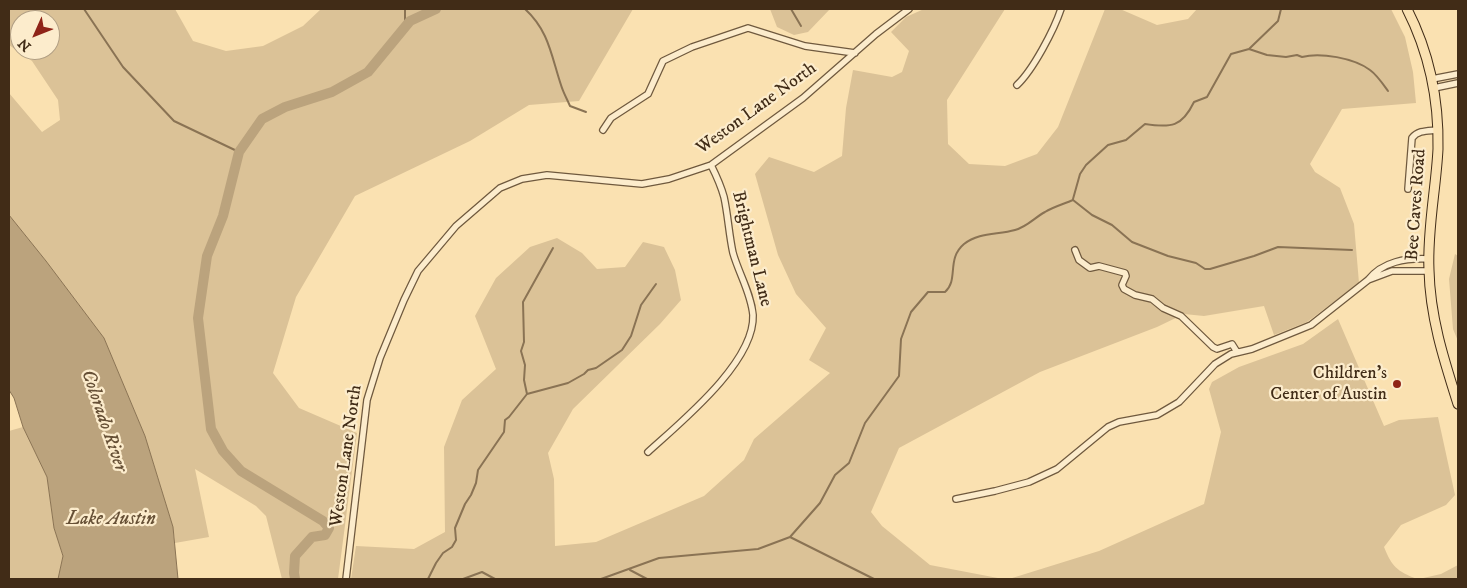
<!DOCTYPE html>
<html>
<head>
<meta charset="utf-8">
<style>
	body { margin:0 }
	#map { position:relative; width:1467px; height:588px; overflow:hidden; background:#fae1b1; font-family:"IM FELL DW Pica",serif }
	canvas { display:block }
	.frame { position:absolute; inset:0; border:10px solid #412c17; pointer-events:none }
	.north { position:absolute; left:10px; top:10px; width:50px; height:50px; box-sizing:border-box; background:#fceccc; border:1px solid #b19f84; border-radius:50%; rotate:226deg; font-size:14px; font-weight:700; line-height:20px; text-align:center; color:#412c17 }
	.north::after { content:''; display:block; margin:auto; width:18px; height:22px; background:#8f2418; clip-path:polygon(50% 0,100% 100%,50% 72%,0 100%) }
</style>
</head>
<body>
<div id="map">
<canvas width="1467" height="588"></canvas>
<div class="frame"></div>
<div class="north">N</div>
</div>
<script>
const context = document.querySelector('canvas').getContext('2d');
context.lineJoin = 'round';
function fillPath(path, color) { context.fillStyle = color; context.fill(path, 'evenodd'); }
function stroke(path, color, width, dash) { context.strokeStyle = color; context.lineWidth = width; context.lineCap = dash ? 'butt' : 'round'; context.setLineDash(dash || []); context.stroke(path); }
function label(font, color, halo, rows, align = 'center') {
  context.font = font + ' "IM FELL DW Pica",serif'; context.lineWidth = 4.5; context.setLineDash([]); context.textBaseline = 'middle'; context.strokeStyle = halo; context.fillStyle = color; for (const [text, x, y, turn = 0] of rows) {
    context.save(); context.translate(x, y); context.rotate((+turn || 0) * Math.PI / 180); context.textAlign = isNaN(turn) ? turn : align; if (halo) context.strokeText(text, 0, 0); context.fillText(text, 0, 0); context.restore();
  }
}
fillPath(new Path2D(`
	M9,9H175L193,41L226,51L263,46L303,26L321,9H633L579,101L529,105L470,141L355,196L296,297L273,373L299,408L357,433L338,579H282L266,516L256,506L195,469L209,537L175,543L173,527L145,436L104,338L46,261L9,215V93L42,132L60,120L58,100L32,61L9,45ZM20,20H50V50H20Z
	M770,9H830L808,32L794,35L777,27Z
	M924,9H1005L947,100L948,144L969,164L1005,166L1037,154L1058,127L1105,9H1120L1157,25L1188,19L1197,9H1391L1405,37L1413,72L1416,103L1342,109L1310,164L1315,172L1340,188L1354,224L1359,283L1307,322L1274,335L1264,306L1204,316L1184,314L1157,327L1040,372L899,448L871,512L882,526L930,565L1003,579H351L356,546L414,549L445,532L444,447L462,400L496,369L475,316L496,278L530,247L557,238L582,253L597,269L625,267L643,242L664,247L675,270L681,300L660,324L573,409L548,453L554,479L555,546L596,542L704,496L744,460L754,439L830,373L809,360L826,328L796,294L778,255L755,174L769,157L814,172L842,156L846,108L853,70L892,77L902,72L909,51L891,32L906,17Z
	M1455,254L1458,256V341L1453,329L1449,279Z
	M1338,319L1384,426L1399,420L1438,417L1455,495L1446,505L1401,525L1384,547C1392,567 1397,571 1417,579H1009L1099,551L1204,504L1221,432L1209,389L1212,382L1239,367L1303,344Z
	M23,427L47,477L54,528L63,556L58,579H9V431Z
	M1458,565V579H1419L1441,574Z`), '#dbc297');
const water = new Path2D(`
	M9,215L46,261L104,338L145,436L173,527L178,579H58L63,556L54,528L47,477L23,427L14,398L9,390Z`);
fillPath(water, '#bba37d');
stroke(water, '#8a7354', 1);
stroke(new Path2D(`
	M84,9L123,67L174,121L239,152
	M525,9C549,31 551,55 561,85C563,92 567,99 570,106L586,112
	M791,9L801,26
	M405,27V9
	M1249,49L1278,21L1281,9
	M1073,199L1080,174L1086,165L1108,145L1126,140L1145,124C1171,128 1182,127 1194,102L1207,97L1231,54L1249,49L1267,55L1286,57L1297,55L1302,57C1320,52 1354,58 1370,70C1377,75 1383,84 1388,91
	M527,394L568,383L584,374L588,370L596,368L622,350L631,336L641,305L656,284
	M790,537L820,503L835,475L849,463L865,423L899,376L901,339L911,312L928,292H945C959,280 946,259 964,244C979,232 998,235 1015,230C1027,227 1034,218 1045,212C1053,207 1064,204 1073,200L1092,215L1112,225L1132,242L1168,256L1196,263L1205,269H1210L1254,256L1278,247L1352,250
	M630,570L647,579
	M428,579L436,563L443,553L452,547L456,540L455,528L465,504L471,495L476,483L478,470L504,432L505,420L509,417L527,394L524,380L525,365L521,351L524,342L523,302L553,248
	M463,579L482,572L495,579
	M601,579L659,558L758,549L790,537L874,579`), '#8a7354', 2);
stroke(new Path2D(`
	M295,579L294,573L295,556L312,537L325,535L329,528L323,521L241,471L223,451L211,429L198,318L207,256L223,216L239,152L262,119L285,107L332,92L368,72L410,21L436,9`), '#bba37d', 10);
const minor = new Path2D(`
	M1432,79L1458,74
	M1017,85C1033,70 1054,30 1061,9
	M1434,88L1458,83
	M603,130L611,118L648,94L663,61L692,47L748,28L805,46L855,53
	M1408,189L1412,138C1418,130 1428,131 1437,130
	M1075,250L1079,260L1090,268L1099,266L1125,273L1126,276L1122,285L1124,289L1135,295L1152,299L1163,308L1181,316L1213,347L1217,349L1232,344L1237,352
	M1368,280L1392,271H1429
	M648,452C681,422 755,362 753,315C751,293 739,274 733,253C729,235 728,215 724,197C721,186 716,175 711,165
	M956,499L995,491L1029,482L1057,469L1108,427L1119,422L1157,415L1179,402L1215,364L1231,354L1252,349L1311,325L1368,280C1383,261 1406,258 1429,259
	M346,579L367,400L380,358L404,300L418,271L456,226L500,188L522,179L547,175L642,184L669,179L711,165L803,98L876,34L909,9`);
const primary = new Path2D(`
	M1407,9C1429,52 1439,100 1438,149C1436,189 1427,230 1429,270C1430,317 1444,360 1458,404`);
stroke(minor, '#6f593e', 8);
stroke(primary, '#412c17', 11);
stroke(minor, '#fceccc', 5.5);
stroke(primary, '#fae1b1', 9);
for (const [x, y, r, color] of [
	[1397,384,5,"#8f2418"]
]) { const dot = new Path2D(); dot.arc(x, y, r, 0, 2 * Math.PI); context.fillStyle = color; context.fill(dot); stroke(dot, '#fceccc', 2); }
label('18px', '#412c17', '#fceccc', [
	["Weston Lane North",757,109,-36],
	["Bee Caves Road",1417,205,-86],
	["Brightman Lane",751,249,76],
	["Weston Lane North",347,456,-82]
]);
label('18px', '#412c17', '#fceccc', [
	["Children's",1387,374],
	["Center of Austin",1387,395]
], 'right');
label('italic 19px', '#665036', '#fceccc', [
	["Colorado River",103,421,71],
	["Lake Austin",111,520]
]);
</script>
</body>
</html>
